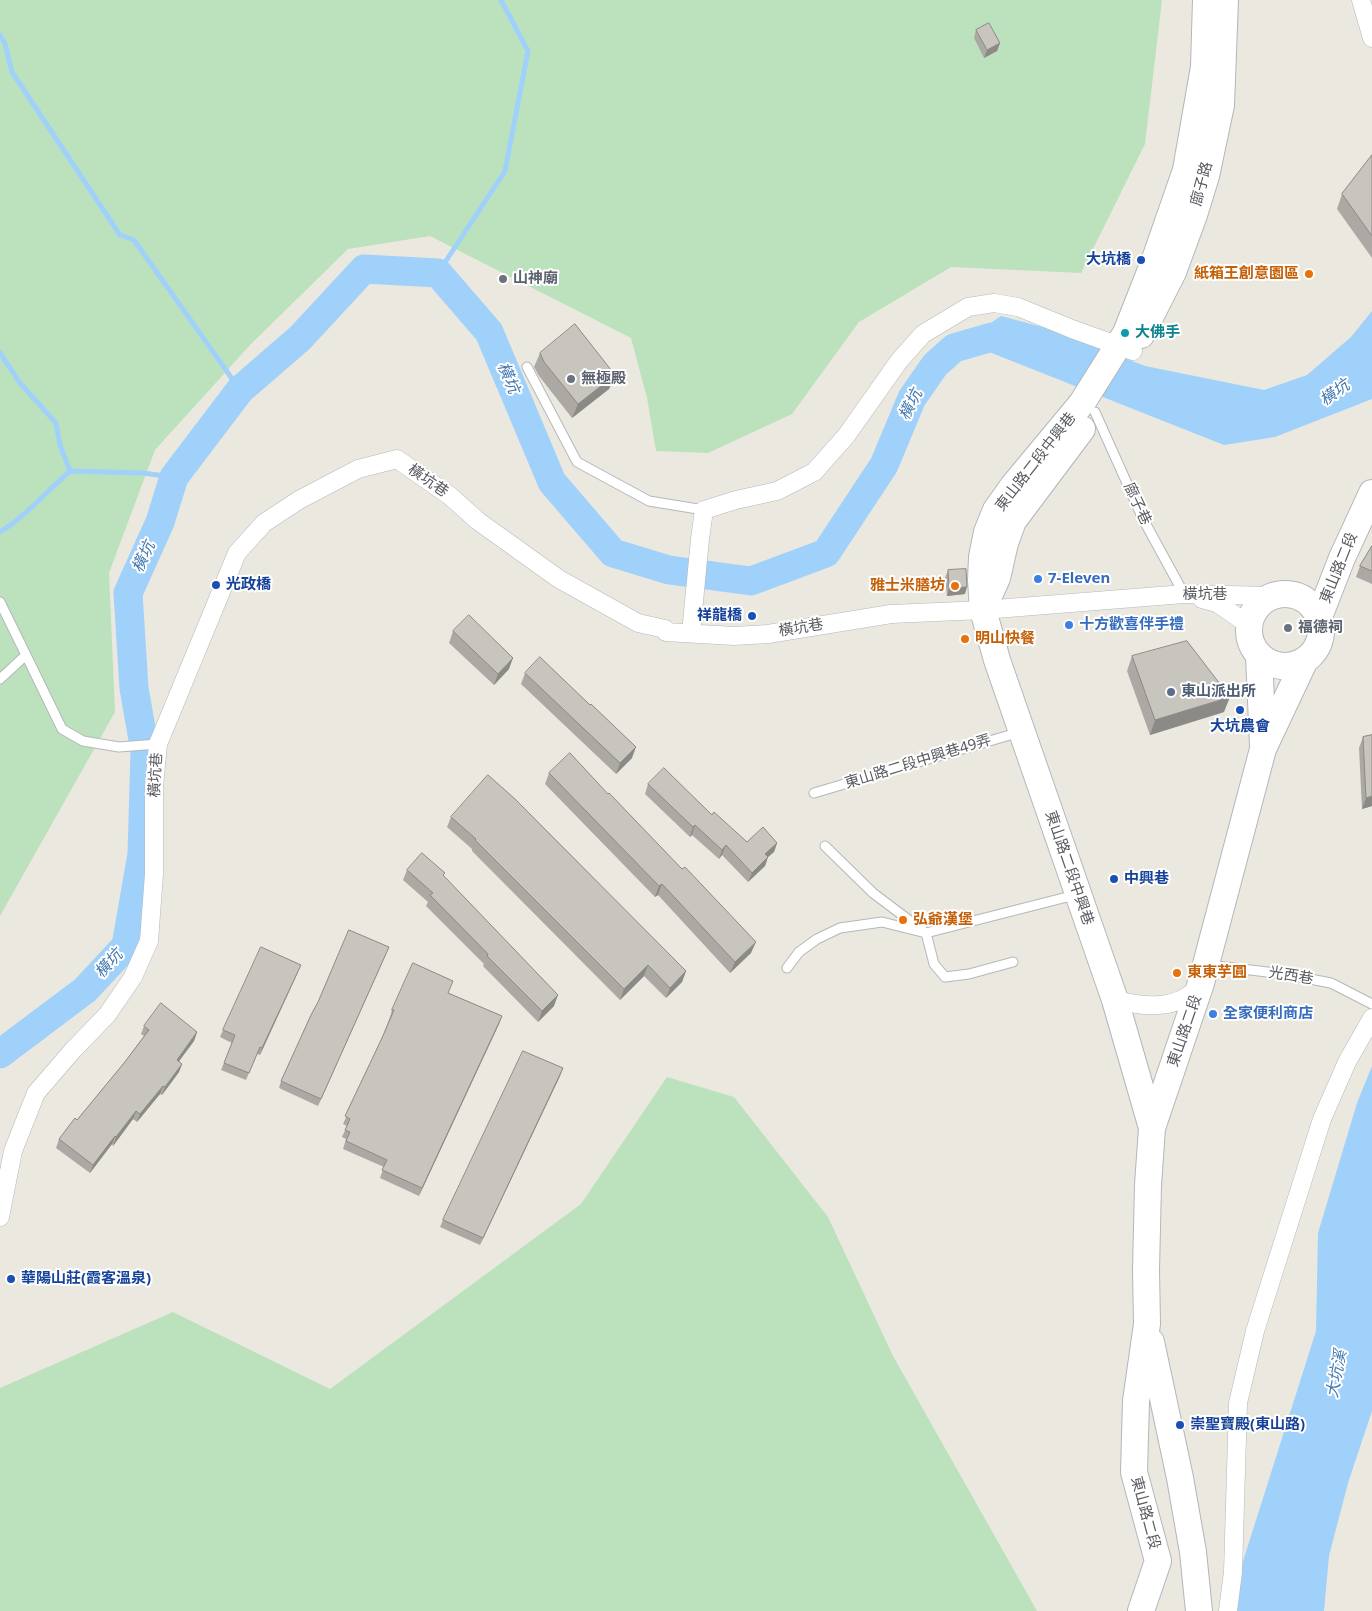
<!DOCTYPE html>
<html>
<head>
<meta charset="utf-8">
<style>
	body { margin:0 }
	canvas { display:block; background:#ebe8df }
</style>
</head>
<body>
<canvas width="1372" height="1611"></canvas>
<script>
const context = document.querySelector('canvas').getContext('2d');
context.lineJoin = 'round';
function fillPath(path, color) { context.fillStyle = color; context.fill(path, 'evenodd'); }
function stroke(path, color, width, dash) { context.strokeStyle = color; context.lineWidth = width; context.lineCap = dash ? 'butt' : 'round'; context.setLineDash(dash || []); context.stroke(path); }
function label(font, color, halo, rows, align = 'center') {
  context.font = font + ' "Noto Sans","Noto Sans TC",sans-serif'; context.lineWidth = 4; context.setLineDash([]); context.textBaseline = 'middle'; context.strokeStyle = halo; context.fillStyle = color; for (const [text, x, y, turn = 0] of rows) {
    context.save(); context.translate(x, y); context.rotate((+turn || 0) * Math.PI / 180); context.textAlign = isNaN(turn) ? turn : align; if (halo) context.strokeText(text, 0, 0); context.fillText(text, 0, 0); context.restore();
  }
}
fillPath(new Path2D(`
	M0,0H1162L1145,144L1081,273L951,267L859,322L792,414L708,453L656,451L647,398L631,338L430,236L348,249L251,344L155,450L109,573L115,712L0,916Z
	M667,1077L734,1097L828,1217L893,1356L1037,1611H0V1388L173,1312L330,1389L581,1204Z`), '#bce2bd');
fillPath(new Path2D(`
	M1372,311V399L1275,437L1224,445L979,348H954L1001,316L1046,328L1145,366L1264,390L1307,375L1351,337Z
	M1372,1066V1411L1348,1483L1329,1556L1324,1611H1236L1237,1580L1316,1331L1318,1233L1357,1103Z`), '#a0d1fa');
stroke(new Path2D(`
	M0,35L5,44L12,72L120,235L134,240L240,390
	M438,273L505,171L528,51L501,0
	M0,353L20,383L56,423L60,445L70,471L142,473L174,477
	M0,532C27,515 46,492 70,471`), '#a0d1fa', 5);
stroke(new Path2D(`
	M0,1054L85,990L126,946L142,854L145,751L134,688L128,593L160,522L174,477L240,390L300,338L364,269L438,273L489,332L552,482L613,553L669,570L751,581L826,553L884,465L912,398L935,365L954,348L992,337`), '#a0d1fa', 29);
const service = new Path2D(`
	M527,367L577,462L649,501L704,510
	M1095,412L1143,519L1184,594
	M0,602L26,655
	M0,679L26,655L62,729L83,741L119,747L158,744
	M814,793L1020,732
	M825,846L873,893L926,933L934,964L945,977L969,974L1013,962
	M1208,965L1284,974L1331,983L1372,1004
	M787,968L799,952L817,939L840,928L882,922L926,933L1075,895`);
const minor = new Path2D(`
	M1361,0L1372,38
	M1202,599L1217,603L1249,625
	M691,633L700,539L704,510L736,500L777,491L814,472L846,436L899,361L923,334L968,307L994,303L1018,307L1072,329L1133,351
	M1115,1000C1144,1007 1179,1011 1200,985
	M0,1217L13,1151L36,1093L73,1050L107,1015L133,977L149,941L154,874V787L158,744L237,553L264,523L299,500L358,469L397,459L450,496L478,521L559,579L638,623L665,629L666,632L734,636L768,634L891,614L983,610L1184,594L1271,596
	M1228,1611L1233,1572L1238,1403L1255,1331L1322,1119L1347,1062L1372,1018`);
const secondary = new Path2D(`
	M1141,335L1173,272L1194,215L1206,176L1221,105L1225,0
	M1249 630a36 36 0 1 1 72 0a36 36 0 1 1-72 0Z
	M988,598L997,578L1005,543L1013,521L1082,429
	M1319,617L1342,558L1372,493
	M1259,656L1263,745
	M1152,1128L1115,1000L997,660L983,610L981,580L982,557L987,532L996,510L1013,486L1082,403L1126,333L1154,262L1186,170L1204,67L1206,0
	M1151,1342L1180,1478L1193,1552L1199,1611
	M1141,1611L1158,1561L1134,1472L1136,1401L1147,1324L1146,1270L1148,1185L1152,1128L1201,983L1263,749L1304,662`);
stroke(service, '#b5b7bc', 11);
stroke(minor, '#b5b7bc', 19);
stroke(secondary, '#b3b6bc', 28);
stroke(service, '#fff', 9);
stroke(minor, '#fff', 18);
stroke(secondary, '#fff', 26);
fillPath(new Path2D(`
	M976,30L1000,43L997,51L984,58L974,38Z
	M1372,155V258L1337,209L1342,194Z
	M540,353L615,375L609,389L572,418L539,376L534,367Z
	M1372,546V584L1356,577L1360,566Z
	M948,570L965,594L947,596L945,578Z
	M453,631L509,669L494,685L449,643Z
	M1132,656L1224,712L1150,735L1127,671Z
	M525,673L632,758L616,774L521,684Z
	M1372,735V806L1362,809L1359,748L1363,737Z
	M549,773L751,953L730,973L658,895L655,897L545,784Z
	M648,784L712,815L747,842L777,843L774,852L768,857L765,866L748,882L722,855L719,859L692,835L690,837L645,794Z
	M451,817L686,971L682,982L666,998L644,976L620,1000L472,851V849L447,827Z
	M407,870L444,876L554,1006L538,1022L483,966L484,964L426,906L428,902L403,880Z
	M386,954L318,1106L279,1088L281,1081Z
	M298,972L260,1055L257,1054L246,1080L221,1070L232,1043L220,1037L223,1030Z
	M448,993L502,1016L499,1024L419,1196L380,1178L384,1167L343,1149L346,1139L342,1137L347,1126L343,1124L382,1038L390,1017L392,1010Z
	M144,1026L197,1032L194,1041L179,1061L182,1064L179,1072L162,1095L160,1094L137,1122L133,1119L113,1146L112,1144L90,1173L56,1148L59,1139L77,1120L124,1063L144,1036L141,1034Z
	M563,1068L560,1076L480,1245L440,1227L443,1220Z`), '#aca9a4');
fillPath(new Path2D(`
	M1000,43L997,51L984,58L987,50Z
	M615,375L609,389L572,418L578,404Z
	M967,587L965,594L947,596L949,588Z
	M513,658L509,669L494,685L498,674Z
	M1230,697L1224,712L1150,735L1155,720Z
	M636,747L632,758L616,774L620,763Z
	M1372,796V806L1362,809L1366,798Z
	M695,825L692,835L690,837L693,827Z
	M777,843L774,852L768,857L765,866L748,882L752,873L765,854Z
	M726,845L722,855L719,859L722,850Z
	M662,884L658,895L655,897L659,886Z
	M756,942L751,953L730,973L735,962Z
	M389,947L386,954L318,1106L321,1099Z
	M301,965L298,972L260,1055L262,1048Z
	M648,965L644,976L620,1000L624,989Z
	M686,971L682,982L666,998L670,988Z
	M558,995L554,1006L538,1022L542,1011Z
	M502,1016L499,1024L419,1196L422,1188Z
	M197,1032L194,1041L174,1068L177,1060Z
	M182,1064L179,1072L162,1095L165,1087Z
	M563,1068L560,1076L480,1245L483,1238Z
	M163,1086L160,1094L137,1122L140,1114Z
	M136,1111L133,1119L113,1146L116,1137Z
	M115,1136L112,1144L90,1173L93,1165Z`), '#8c8a86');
const building = new Path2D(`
	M989,23L1000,43L987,50L976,30Z
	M1372,155V236L1342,194Z
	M575,324L615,375L578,404L544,362L540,353Z
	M1372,546V571L1360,566Z
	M966,569L967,587L949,588L948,570Z
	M469,615L513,658L498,674L453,631Z
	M1187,641L1230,697L1155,720L1132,656Z
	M540,657L590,705L591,704L636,747L620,763L525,673Z
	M1372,735V796L1366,798L1363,737Z
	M570,753L608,794L609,793L682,869L685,867L756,942L735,962L662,884L659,886L549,773Z
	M664,768L712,815L714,812L747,842L763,827L777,843L765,854L768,857L752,873L726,845L722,850L695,825L693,827L648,784Z
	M488,775L515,799L686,971L670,988L648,965L624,989L475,840L476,839L451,817Z
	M422,853L445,873L443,875L558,995L542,1011L487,956L488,954L430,895L433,893L407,870Z
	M349,930L389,947L321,1099L281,1081L311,1015L318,1002Z
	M261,947L301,965L262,1048L260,1047L249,1073L224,1063L235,1035L223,1030Z
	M413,963L453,981L448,993L502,1016L422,1188L382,1170L387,1160L346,1141L350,1132L345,1130L350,1119L345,1116L382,1038L394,1010H392Z
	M161,1003L197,1032L177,1060L182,1064L165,1087L163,1086L140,1114L136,1111L116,1137L115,1136L93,1165L59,1139L75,1118L77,1120L124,1063L149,1030L144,1026Z
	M523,1051L563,1068L483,1238L443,1220Z`);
fillPath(building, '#c8c5bf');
stroke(building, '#8c8a86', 1);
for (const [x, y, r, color] of [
	[1141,260,5,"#1a4fb4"],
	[1309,274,5,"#e8710a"],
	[503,279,5,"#6b7280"],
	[1125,333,5,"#0f9aa8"],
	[571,379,5,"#6b7280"],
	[1038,579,5,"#3f7fe0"],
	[216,585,5,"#1a4fb4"],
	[955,586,5,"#e8710a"],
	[752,616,5,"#1a4fb4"],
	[1069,625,5,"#3f7fe0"],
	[1288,628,5,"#6b7280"],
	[965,639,5,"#e8710a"],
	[1171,692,5,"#5c6f8a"],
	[1240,710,5,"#1a4fb4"],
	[1114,879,5,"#1a4fb4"],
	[903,920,5,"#e8710a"],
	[1177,973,5,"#e8710a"],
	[1213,1014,5,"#3f7fe0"],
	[11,1279,5,"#1a4fb4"],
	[1180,1425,5,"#1a4fb4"]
]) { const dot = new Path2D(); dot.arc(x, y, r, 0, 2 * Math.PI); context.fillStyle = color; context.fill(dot); stroke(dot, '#fff', 2); }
label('15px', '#585b60', '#fff', [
	["廍子路",1202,184,-75],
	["東山路二段中興巷",1036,462,-52],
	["橫坑巷",428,481,35],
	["廍子巷",1137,504,65],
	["東山路二段",1339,568,-68],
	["橫坑巷",1205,595],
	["橫坑巷",801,628,-9],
	["東山路二段中興巷49弄",918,762,-17],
	["橫坑巷",156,775,-87],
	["東山路二段中興巷",1069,868,71],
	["光西巷",1291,976,9],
	["東山路二段",1185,1031,-71],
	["東山路二段",1145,1513,75]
]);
label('bold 15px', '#164399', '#fff', [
	["大坑橋",1131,260,"right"],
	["光政橋",226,585],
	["祥龍橋",742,616,"right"],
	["大坑農會",1240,727,"center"],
	["中興巷",1124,879],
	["華陽山莊(霞客溫泉)",21,1279],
	["崇聖寶殿(東山路)",1190,1425]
], 'left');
label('bold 15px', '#c56008', '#fff', [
	["紙箱王創意園區",1299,274,"right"],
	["雅士米膳坊",945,586,"right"],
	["明山快餐",975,639],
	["弘爺漢堡",913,920],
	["東東芋圓",1187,973]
], 'left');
label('bold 15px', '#5b616d', '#fff', [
	["山神廟",513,279],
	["無極殿",581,379],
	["福德祠",1298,628]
], 'left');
label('bold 15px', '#0d838f', '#fff', [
	["大佛手",1135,333]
], 'left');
label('bold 15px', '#366cbe', '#fff', [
	["7-Eleven",1048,579],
	["十方歡喜伴手禮",1079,625],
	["全家便利商店",1223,1014]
], 'left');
label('bold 15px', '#4e5e75', '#fff', [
	["東山派出所",1181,692]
], 'left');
label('italic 16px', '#4278b2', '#fff', [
	["橫坑",508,378,67],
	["橫坑",1335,393,-35],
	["橫坑",911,405,-63],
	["橫坑",144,557,-65],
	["橫坑",109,964,-47],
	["大坑溪",1337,1374,-79]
]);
</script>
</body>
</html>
